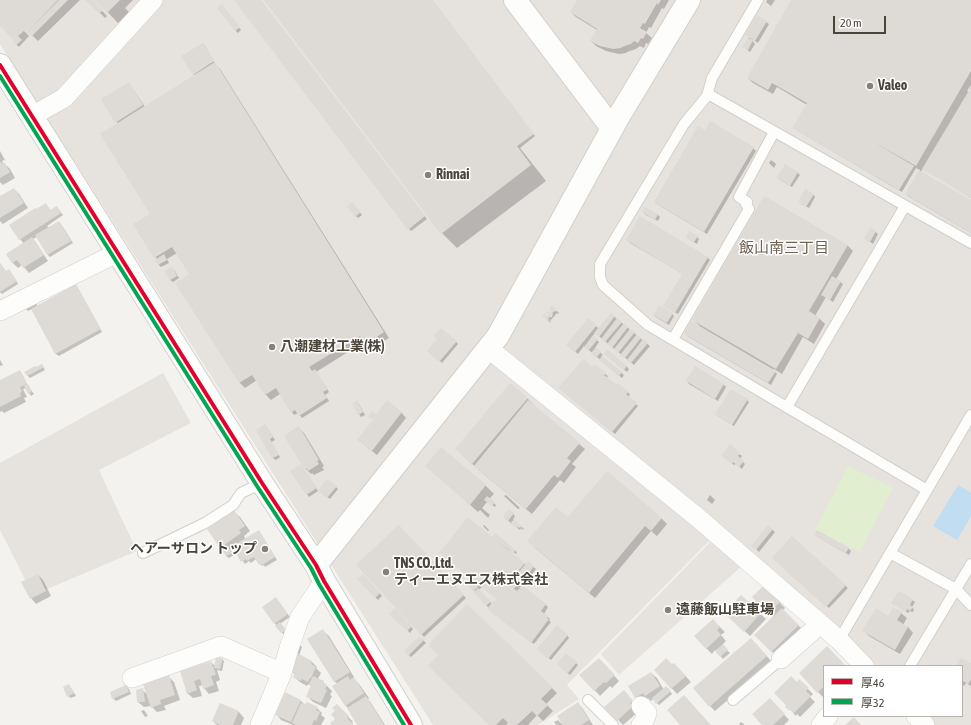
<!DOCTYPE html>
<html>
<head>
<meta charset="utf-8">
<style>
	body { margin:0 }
	#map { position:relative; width:971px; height:725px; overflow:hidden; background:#f4f2ee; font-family:"Asap Condensed","Noto Sans JP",sans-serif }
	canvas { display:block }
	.legend { position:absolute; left:823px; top:665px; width:140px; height:52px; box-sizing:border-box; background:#fff; border:1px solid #b7b4b0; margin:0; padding:5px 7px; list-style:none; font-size:12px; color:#4b4439 }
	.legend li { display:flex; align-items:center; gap:8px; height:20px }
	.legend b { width:20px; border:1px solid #b7b4b0 }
	.scale { position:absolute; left:833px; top:16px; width:53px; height:18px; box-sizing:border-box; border:2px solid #4b4439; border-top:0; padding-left:5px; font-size:12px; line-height:14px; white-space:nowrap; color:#4b4439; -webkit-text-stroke:3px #fff; paint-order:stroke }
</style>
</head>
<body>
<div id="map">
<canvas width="971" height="725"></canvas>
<ul class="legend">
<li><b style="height:5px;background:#e4002b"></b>厚46</li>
<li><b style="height:5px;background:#00a651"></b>厚32</li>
</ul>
<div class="scale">20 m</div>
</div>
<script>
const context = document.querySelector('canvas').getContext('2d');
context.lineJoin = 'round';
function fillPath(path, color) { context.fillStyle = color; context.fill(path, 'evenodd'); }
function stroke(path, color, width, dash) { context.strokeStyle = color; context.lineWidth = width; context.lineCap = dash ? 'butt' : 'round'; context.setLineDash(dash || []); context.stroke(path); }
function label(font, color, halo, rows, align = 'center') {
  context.font = font + ' "Asap Condensed","Noto Sans JP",sans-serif'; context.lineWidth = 3; context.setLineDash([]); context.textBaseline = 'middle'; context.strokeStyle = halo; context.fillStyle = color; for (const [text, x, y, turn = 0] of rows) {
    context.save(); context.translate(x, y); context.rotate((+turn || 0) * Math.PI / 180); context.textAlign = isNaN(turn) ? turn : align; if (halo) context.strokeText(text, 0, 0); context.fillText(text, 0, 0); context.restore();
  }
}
fillPath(new Path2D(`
	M0,0H971V725H931L922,716H962V666H873L719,531L567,685L579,699L538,725H433L0,44Z
	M163,373L191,423L99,470L137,551L33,595L0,530V463Z`), '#e6e2de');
fillPath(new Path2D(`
	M848,466L893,488L860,552L815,530Z`), '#e1eecf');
fillPath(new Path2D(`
	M711,541L742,566L619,675L601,654Z`), '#e6e3df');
fillPath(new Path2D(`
	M958,485L971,493V516L957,540L933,526Z`), '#c0ddf1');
fillPath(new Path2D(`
	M0,0H80L38,41L0,4Z
	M87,0H92L107,16L105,18Z
	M96,0H133L125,8L129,12L118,23Z
	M235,0H260L427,219L411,231L409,229Z
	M266,0H432L535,136L520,148L546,181L457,248L442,233Z
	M578,0H669L664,9L662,8L651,28L649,27L646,33L652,38L648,44L646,43L644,48L640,46L636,49L627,52L626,53L619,54L606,51L596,46L591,41L597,30L576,17L571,12Z
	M767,0H775L771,6L766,2Z
	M793,0H971V85L967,91L969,92L971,89V198L923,168L921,172L971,201V233L908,196L906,194L920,170L916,168L902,192L796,130L807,105L777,87L773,94L753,83L748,78Z
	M0,6L29,36L19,47L14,42L16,40L0,25Z
	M224,8L241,30L238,33L235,30Z
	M757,16L769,24L758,43L750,38L755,44L750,52L744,47L749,37Z
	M203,44L205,46L215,64L220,69L389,338L371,349L364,342L316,372L329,392L325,395L329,401L302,418L298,413L294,415L280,394L271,400L266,395L257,380L245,388L240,383L177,283L190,274L177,253L167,259L169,263L161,267L159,265L156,260L157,259L134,225L151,214L118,124L102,100L129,83L145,107L195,76L193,74Z
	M710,123L753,148L756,151L707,234L657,204L655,202L705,132Z
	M0,151L5,160L2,161L3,164L4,163L10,169L15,178L3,185L0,182Z
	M771,160L776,164L774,168L769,163Z
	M797,172L800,175L792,187L780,180L778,178Z
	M14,189L19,194L28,208L3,224L0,221V197Z
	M813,194L815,197L809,208L801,204Z
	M765,197L848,246L853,251L836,279L843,284L833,302L826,297L815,316L820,319L825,324L814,344L803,337L782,374L774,369L773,370L777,374L771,385L687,336L700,326L693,320Z
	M46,204L51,211L57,207L63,215L47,226L49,228L59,222L61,224L73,243L50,257L48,255L37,237L33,239L37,244L48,261L29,273L22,265L18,268L13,263L7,255L24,244L20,239L36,210Z
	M354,205L362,215L358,218L356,216Z
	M645,208L658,215L660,217L658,221L646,215L643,212Z
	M871,229L878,234L873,244L865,238Z
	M697,237L699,239L697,244L687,238Z
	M627,240L707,257L710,260L678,314L667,308L683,274L630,243Z
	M0,263L6,272L11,273L18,284L2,294L0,292Z
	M174,270L179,278L173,282L170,280Z
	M76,285L78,288L102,332L59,356L56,354L32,309L28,311L25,308L35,302L38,306Z
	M552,307L559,313L558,314L557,313L550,321L551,323L546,319L551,314ZM552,313L553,314L551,318L549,316Z
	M611,314L650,346L634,365L595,333L593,336L599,342L595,348L603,355L601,356L624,375L622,378L584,346L578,354L570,347L589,319L599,329Z
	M672,314L674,316L669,325L656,317L654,315Z
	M456,342L458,344L442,363L431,353Z
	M607,356L626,366L629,369L627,372Z
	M0,360L3,365L0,366Z
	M42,365L45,370L30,378L27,375Z
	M695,368L724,385L726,387L718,401L689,384L687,381Z
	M593,369L605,374L608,376L606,378L628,392L630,395L628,397L638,406L615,434L562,390Z
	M20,371L22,374L28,386L34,394L31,396L26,388L23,389L27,397L24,398L26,402L4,413L2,411L0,412V381Z
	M510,384L528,399L533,404L532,405L585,449L572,464L576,467L564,483L560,480L532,514L480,471L461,454Z
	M747,400L749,402L734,426L718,416Z
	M357,401L359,404L365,415L361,417L359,414Z
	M401,412L406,418L377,455L364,445L376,415Z
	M265,425L275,440L271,442L280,457L276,460L273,458L257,431Z
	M298,427L304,433L324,466L322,467L324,470L314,475L312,473L311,474L306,469L285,436Z
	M441,448L486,486L494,494L489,499L496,505L495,507L487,502L482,508L490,515L488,518L480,510L478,512L427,466Z
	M739,454L742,456L740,459L745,464L742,469L736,464L734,465L724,457Z
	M303,468L318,491L309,497L292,471Z
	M336,487L338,489L330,499L322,493Z
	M506,495L520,508L518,509L504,496Z
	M710,495L715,500L712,504L707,500Z
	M234,512L240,517L250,531L244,536L246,539L261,534L277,560L265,567L264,565L262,566L256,559L251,563L249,561L245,564L235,549L239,546L238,544L230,549L234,555L229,558L226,556L224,550L220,547Z
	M513,514L515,516L513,520L524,529L523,530L521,528L520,530L506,519Z
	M661,518L667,524L657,536L651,531L595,598L534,547L568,519Z
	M484,525L489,530L488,531L483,526Z
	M399,526L466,598L424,637L357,565Z
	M768,526L775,532L759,552L755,548Z
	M818,531L849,549L851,551L849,555L818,537Z
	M792,537L848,588L829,608L773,558Z
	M492,538L515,550L517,553L516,554L511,550L509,552L526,565L528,563L536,569L528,580L520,573L517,578L523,583L521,585L548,607L544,614L550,619L549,621L551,622L534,644L491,611L476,592L472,589L474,581ZM482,587L499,600L497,603L492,604L479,590Z
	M38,575L43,580L51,596L36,604L31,598Z
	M363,576L382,596L378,600L359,580Z
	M764,587L785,608L783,610L804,631L777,657L756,635L773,617L753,597Z
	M741,596L766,619L750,636L731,618Z
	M912,600L915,602L912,607L914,610L913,612L910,611L908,613L892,603Z
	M278,601L290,617L280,624L288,633L284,635L277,626L263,607Z
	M467,606L557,693L546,704L553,711L543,721L537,715L528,725H511L509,722L506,725H490L439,655Z
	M395,610L413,629L410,633L391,614Z
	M901,613L907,618L903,625L908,627L913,633L900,654L869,636L864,631L889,617Z
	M718,625L725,632L721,635L726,641L722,645L730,653L723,659L715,650L712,654L706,648Z
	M323,631L329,636L354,677L353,678L359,684L369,698L368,699L371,703L385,725H359L348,708L345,705L338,684L334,681Z
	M567,635L569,638L551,660L541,652Z
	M420,637L426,643L411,657L405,651Z
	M299,644L302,647L299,656L312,662L317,667L316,668L321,673L318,679L323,682L332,691L330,695L332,696L326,708L313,702L307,696L312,686L308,684L307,686L300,682L294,677L295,675L291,670Z
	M756,644L772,662L715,711L710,706Z
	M827,648L845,666H824V698L818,692Z
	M222,659L224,661L222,671L217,670L220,680L216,682L219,691L209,694L204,688L203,685L199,686L202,696L193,698L187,693L181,671L211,662L215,666Z
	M576,663L578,665L570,675L561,667Z
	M604,664L619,681L612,688L610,686L600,696L581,675Z
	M971,664V686L966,683L964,686L962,685V666H958Z
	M672,665L679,669L691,682L677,694L655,670Z
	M651,673L657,678L664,690H669L672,694L659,705L653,699L651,701L648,698L641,703L636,697L629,687Z
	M168,676L174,682L180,700L164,706L166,710L157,712L151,706L144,707L138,702L142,690L147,694Z
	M799,680L813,694L810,697L815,702L800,717L797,714L796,716L787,706L797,683Z
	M69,685L71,688L76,696L71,698L68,696Z
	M126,686L129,689L131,694L116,701L113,698Z
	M629,697L638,707V712L623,725L606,707Z
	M300,700L306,706L317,708L322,713L321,715L325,718L321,725H293L281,720L276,714Z
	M578,703L583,709L593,725H556L554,722L558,720L563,725V724Z
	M221,704L239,712L244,718L241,725H217L213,721Z
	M775,704L789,720L784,725H763Z
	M337,705L353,722L352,723L353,725H333L336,719Z
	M144,710L148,716L145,717L141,711Z
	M741,722L744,724V725H740L739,724Z`), '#0003');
fillPath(new Path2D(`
	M0,0H58L27,32L25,30L18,36L22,40L16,45L13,42L14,40L0,26Z
	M59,0H68L32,36L27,32Z
	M85,0H93L103,10L99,14Z
	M94,0H120L107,13Z
	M234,0H261L425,216L408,230Z
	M264,0H433L534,134L517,146L531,165L441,234Z
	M577,0H661L658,5L657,3L645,24L643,23L640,28L647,32L643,39L641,38L638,43L634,41L631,44L622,47L621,48L613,49L600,46L590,41L597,29L570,12Z
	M791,0H971V71L916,166L872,141L914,166L899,190L792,128L807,103L772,83L768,90L747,78Z
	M222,4L240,27L235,31L217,8Z
	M757,15L767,21L755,41L745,35Z
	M748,38L753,40L748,50L742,47Z
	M203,43L214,61L193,75L181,56Z
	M215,62L384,332L365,345L360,336L309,367L312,371L315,369L328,389L323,392L327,398L299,416L295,410L291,413L276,388L265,395L252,375L239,383L175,283L189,274L172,247L154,258L133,224L150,214L100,134Z
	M129,82L143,105L115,123L101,99Z
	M971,87V198L922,169Z
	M710,121L754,147L704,232L654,202L698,126L705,130Z
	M0,161L2,164L4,162L10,172L0,178Z
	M785,164L798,172L790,186L777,178Z
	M919,170L971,200V233L905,194Z
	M14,188L24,203L0,218V196Z
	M805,189L814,194L806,207L798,202Z
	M764,196L848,245L809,311L820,318L808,339L798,333L776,369L692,320Z
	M352,202L361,212L355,217L347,206Z
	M46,203L50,210L57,206L61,213L19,240L9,225L35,208L36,209Z
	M645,207L658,214L655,220L642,212Z
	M640,216L708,257L675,313L663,306L682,274L626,240Z
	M59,221L71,241L47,255L35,235Z
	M870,227L876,231L870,242L864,239Z
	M689,231L698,236L694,242L686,238Z
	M32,237L44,255L23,268L17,260L12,263L6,254Z
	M164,254L167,260L158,265L155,260Z
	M0,263L6,271L9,269L17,281L0,292Z
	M172,267L177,276L170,280L164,271Z
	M832,276L841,281L830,300L821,295Z
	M76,284L101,329L55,354L31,309Z
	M552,305L557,310L555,312L554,311L548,319L550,320L548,321L542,316L545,313L547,316L549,314L546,313L548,311L550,313L551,311L549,309Z
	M659,305L673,313L667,323L653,315Z
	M611,313L615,316L599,337L594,333Z
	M588,318L597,325L575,352L566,345Z
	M617,318L622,322L605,342L601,339Z
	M691,321L776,371L768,383L684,334Z
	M624,323L628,327L612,348L607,344Z
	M441,328L457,341L439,362L427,351L437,339L434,336Z
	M630,329L635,332L618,353L614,349Z
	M637,334L641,338L625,358L620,355Z
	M593,335L598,339L588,351L584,347Z
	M643,339L648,343L631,363L627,360Z
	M596,347L601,352L596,358L591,353Z
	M607,349L627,366L624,370L604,354Z
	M602,356L622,372L619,376L599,360Z
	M583,359L593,367L595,364L606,373L604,375L617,385L618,383L629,392L626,394L637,403L612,432L558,388Z
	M42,364L44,367L27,376L24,372L35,366L36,367Z
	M695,366L724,384L715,399L686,381Z
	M20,370L27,384L20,387L22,392L20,393L21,396L0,407V380Z
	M510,383L528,398L472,464L455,449Z
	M28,384L32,391L28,394L24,386Z
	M731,389L748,399L732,425L715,414Z
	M357,400L363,412L358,415L352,403Z
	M387,400L402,412L372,451L357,440L373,420L368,417L372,411L376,414Z
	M528,400L580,443L567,458L571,461L558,478L554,475L526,509L474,466Z
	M265,424L273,437L270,439L279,455L272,458L256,430Z
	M299,426L319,460L317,461L319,464L308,471L307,468L305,470L284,436Z
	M730,444L740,453L738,456L744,461L739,467L733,462L732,464L721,455Z
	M441,447L486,485L470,505L425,466Z
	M301,464L317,488L306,495L290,471Z
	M607,471L662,518L651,531L645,526L589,593L527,541L556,507L568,517Z
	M327,479L337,486L327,498L318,491Z
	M487,496L495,502L492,506L484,500Z
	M509,509L514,513L508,521L503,517Z
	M234,510L245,526L239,530L241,533L220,548L207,529Z
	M468,517L492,537L495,533L516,550L513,553L497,541L525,563L515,575L521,580L514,589L517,591L522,585L546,604L541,611L548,616L547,618L549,619L531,643L487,609L494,600L496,601L498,600L479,585L474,591L468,586L473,580L439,553Z
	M514,519L522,526L520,528L518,527L517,528L510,524Z
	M399,525L464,595L421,635L356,565Z
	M768,525L773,529L756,550L751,546Z
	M259,530L275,557L262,565L261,563L259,565L254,557L247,561L246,559L241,562L233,549L238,546L236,544Z
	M817,530L849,548L846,553L814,535Z
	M792,536L846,585L826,607L772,558Z
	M228,547L232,553L226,556L222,550Z
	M528,561L534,566L525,578L518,573Z
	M38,574L46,591L30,599L21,582Z
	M363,574L380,593L375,598L357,579Z
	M764,585L780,602L768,614L752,597Z
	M478,588L491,601L486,606L474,592Z
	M899,591L913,599L910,605L913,607L910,611L907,609L906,612L891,603Z
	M741,595L761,613L744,632L724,613Z
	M276,597L288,614L274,624L262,607Z
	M467,604L553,687L541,699L548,705L537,716L532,711L517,725H510L503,718L496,725H489L428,666L438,655L428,645Z
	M893,607L902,612L897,620L908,627L895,650L862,631L876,608L888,616Z
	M395,608L412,626L407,631L389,614Z
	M782,608L799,625L771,652L754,635Z
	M713,619L720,627L717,630L721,635L706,649L694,636Z
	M280,622L286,630L281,633L275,626Z
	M557,625L568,635L548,659L537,649Z
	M323,629L350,672L334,682L307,639Z
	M420,636L424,640L408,656L404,651Z
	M751,638L767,656L709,707L693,688Z
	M723,644L728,650L720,657L715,651Z
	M827,646L846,666H824V686L817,693L799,673Z
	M297,653L312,661L311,664L316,667L311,678H310L308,682L302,679L301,681L293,677L295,673L289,671Z
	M566,653L577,662L568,673L557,664Z
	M216,657L223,658L220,669L214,668Z
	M599,658L615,675L606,683L604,682L594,691L579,675Z
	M666,658L672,664L674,663L686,676L671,689L654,670Z
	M961,658L971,663V680L968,684L963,681L962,683V666H956Z
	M211,661L216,675L211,676L214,685L203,689L200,679L194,681L197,690L187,694L180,671Z
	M651,672L660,686L645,696L643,693L635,698L628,686Z
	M169,675L175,695L160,700L161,704L151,708L143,684Z
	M313,676L324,681L323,683L327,685L325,689L327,690L321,703L306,697L311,685L309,684Z
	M348,676L350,680L354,677L364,693L345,706L332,686Z
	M791,676L797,682L799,679L809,688L806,691L811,696L794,713L791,710L790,711L785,707L786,705L774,693Z
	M69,684L74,693L67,697L63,687Z
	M126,685L129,692L112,699L110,692Z
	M666,686L671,691L656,704L652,698Z
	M143,688L145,702H137L136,690Z
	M624,690L633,701L630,703L633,706L617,721L604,707Z
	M285,692L301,700L291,722L275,715Z
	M684,695L711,725H680L667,710Z
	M366,696L384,725H357L347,708Z
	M770,698L785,714L773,725H762L752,714Z
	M307,702L318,707L316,710L320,712L316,721L314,720L312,725H296L292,723L301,703L305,704Z
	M578,702L589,720L581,725H563L557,716Z
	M220,703L239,711L233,725H220L212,721Z
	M337,704L349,716L347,718L353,724L352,725H332L330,723L335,719L331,714L335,711L332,708Z
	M854,717L861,725H845Z`), '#dedbd6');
const service = new Path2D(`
	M758,0L712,78L707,96L684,124L600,264V277L603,285L648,325L927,490
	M708,94L971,243
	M673,339L749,209L746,204L747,202L739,197L774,132
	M787,407L905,206
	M143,553L205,523L233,505L241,493L262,483
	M890,553L956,589L971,605
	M839,640L971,415
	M910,666L971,564
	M588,700L613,725
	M733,700L781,659`);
const minor = new Path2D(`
	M32,116L64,98L153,0
	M0,311L117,253
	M488,348L697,517L839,640L864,666
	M781,659L820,624
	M132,678L221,646L282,673
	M916,716L925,725
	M260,725L282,673L289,648L300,617L324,581
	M641,725L643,724L647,713L641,706
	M821,725L828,716`);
const tertiary = new Path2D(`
	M515,0L612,128
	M0,65L262,483L316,565L324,581L411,725
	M316,565L498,336L619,116L689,0`);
stroke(service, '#d2d0cb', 12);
stroke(minor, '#d2d0cb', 20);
stroke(tertiary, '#d2d0cb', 24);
stroke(service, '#fdfdfc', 10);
stroke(minor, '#fdfdfc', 19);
stroke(tertiary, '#fdfdfc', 22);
stroke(new Path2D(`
	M0,65L262,483L316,565L324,581L411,725`), '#e4002b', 4);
stroke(new Path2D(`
	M0,76L257,486L311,568L319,584L404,725`), '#00a651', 4);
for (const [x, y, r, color] of [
	[870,86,4,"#868178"],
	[428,175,4,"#868178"],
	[272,347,4,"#868178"],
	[265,549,4,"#868178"],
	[386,572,4,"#868178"],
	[668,610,4,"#868178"]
]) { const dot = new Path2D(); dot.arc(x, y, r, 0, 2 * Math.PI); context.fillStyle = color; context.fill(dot); stroke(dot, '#fff', 1.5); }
label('bold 14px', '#4b4439', '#fff', [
	["Valeo",878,86],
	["Rinnai",436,175],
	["八潮建材工業(株)",280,347],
	["ヘアーサロン トップ",257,549,"right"],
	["TNS CO.,Ltd.",394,564],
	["ティーエヌエス株式会社",394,580],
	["遠藤飯山駐車場",676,610]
], 'left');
label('15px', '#6e6250', '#fff', [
	["飯山南三丁目",784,248]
]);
</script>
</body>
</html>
